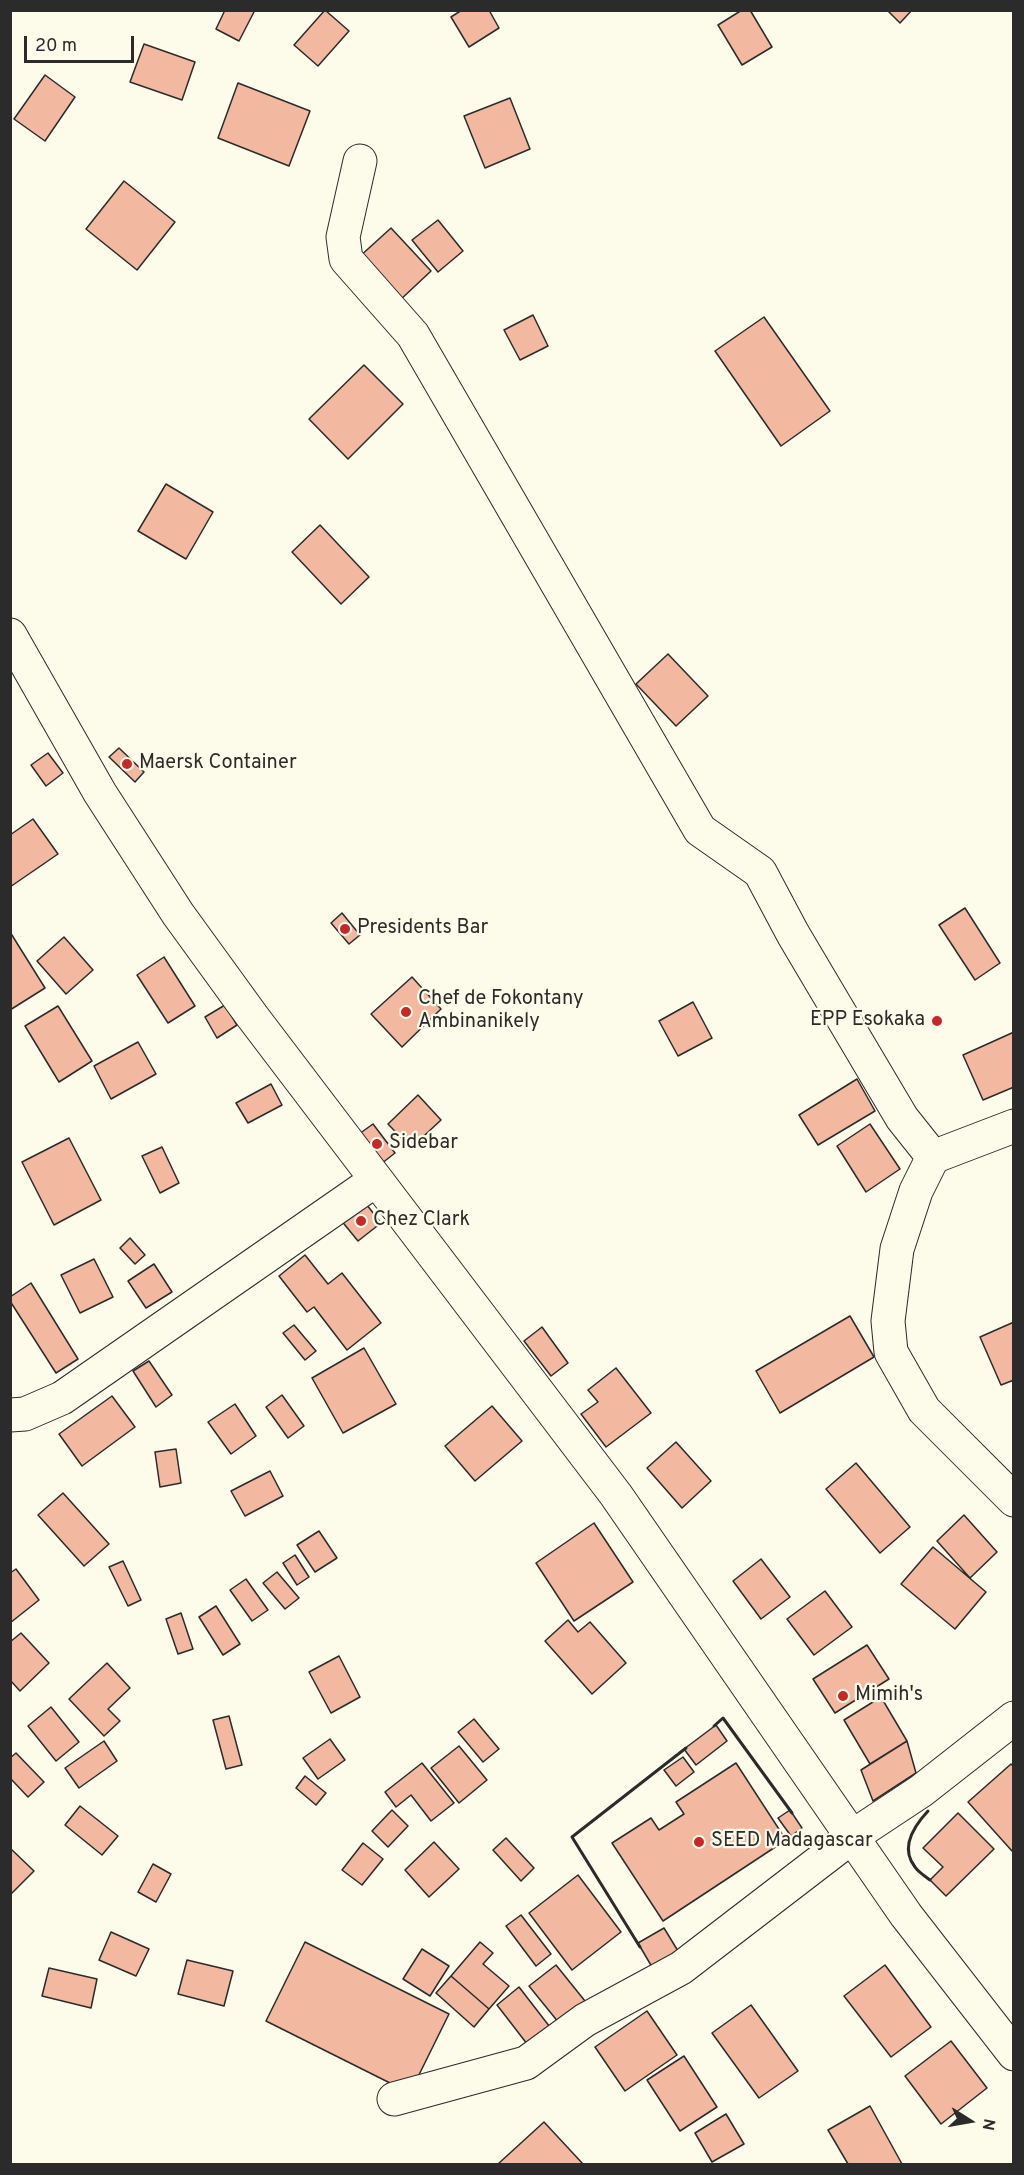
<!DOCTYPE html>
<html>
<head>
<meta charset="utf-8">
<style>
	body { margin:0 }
	#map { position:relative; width:1024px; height:2175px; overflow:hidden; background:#fdfbea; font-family:Overpass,sans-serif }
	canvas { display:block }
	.frame { position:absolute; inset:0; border:12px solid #2b2b2b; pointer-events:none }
	.north { position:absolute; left:940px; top:2091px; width:60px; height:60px; -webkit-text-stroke:4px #fdfbea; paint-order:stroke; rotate:101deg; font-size:16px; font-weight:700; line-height:24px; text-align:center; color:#2b2b2b }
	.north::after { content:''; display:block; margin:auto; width:21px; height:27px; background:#2b2b2b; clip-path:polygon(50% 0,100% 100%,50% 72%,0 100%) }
	.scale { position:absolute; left:24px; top:36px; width:110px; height:27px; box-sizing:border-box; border:3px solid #2b2b2b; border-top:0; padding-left:8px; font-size:18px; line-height:21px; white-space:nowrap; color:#2b2b2b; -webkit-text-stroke:4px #fdfbea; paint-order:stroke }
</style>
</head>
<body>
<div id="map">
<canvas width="1024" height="2175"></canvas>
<div class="frame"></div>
<div class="north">N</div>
<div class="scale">20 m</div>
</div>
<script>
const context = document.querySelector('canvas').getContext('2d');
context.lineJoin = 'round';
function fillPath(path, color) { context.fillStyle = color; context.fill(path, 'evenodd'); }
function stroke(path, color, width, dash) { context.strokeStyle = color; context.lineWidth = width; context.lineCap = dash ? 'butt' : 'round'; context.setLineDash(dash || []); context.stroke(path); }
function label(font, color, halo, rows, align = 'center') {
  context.font = font + ' Overpass,sans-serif'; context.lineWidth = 4.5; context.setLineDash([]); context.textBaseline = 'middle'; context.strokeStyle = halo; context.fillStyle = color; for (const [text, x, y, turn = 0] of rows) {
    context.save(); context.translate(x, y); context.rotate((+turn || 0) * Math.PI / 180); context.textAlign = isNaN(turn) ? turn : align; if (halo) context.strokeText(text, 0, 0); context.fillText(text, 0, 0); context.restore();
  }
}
const building = new Path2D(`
	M225,10H255L239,41L216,29Z
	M325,10L349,31L318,66L294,45Z
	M462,10H489L499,28L469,47L451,17Z
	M742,10H750L772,47L742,65L718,25Z
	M887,10H912L900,23Z
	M144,44L195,62L182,100L130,82Z
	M45,75L75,97L45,141L14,119Z
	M238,83L310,111L289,166L218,138Z
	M510,98L530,149L485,168L464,116Z
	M124,181L175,222L137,270L86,229Z
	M438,220L463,251L438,272L412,240Z
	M391,228L431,271L398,302L358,258Z
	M533,315L548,346L520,360L504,330Z
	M764,317L830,411L781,446L715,351Z
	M364,365L403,404L348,459L309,419Z
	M166,484L213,512L186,559L138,531Z
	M320,525L369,577L341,604L292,552Z
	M668,654L708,696L676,726L636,684Z
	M119,748L144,772L135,782L109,757Z
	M48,753L63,773L46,786L31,765Z
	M33,819L58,854L10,887V835Z
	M965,908L1000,963L975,980L939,925Z
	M342,913L360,935L349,944L331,923Z
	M10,932L45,988L10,1010Z
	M64,937L93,970L66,994L37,961Z
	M164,957L195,1006L168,1023L137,975Z
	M412,977L441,1009L402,1047L371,1014Z
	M693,1002L712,1038L678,1056L659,1021Z
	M225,1005L237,1025L217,1038L205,1017Z
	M58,1006L92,1061L59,1082L25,1026Z
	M1014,1032V1087L983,1100L963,1055Z
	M138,1042L156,1074L111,1099L94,1066Z
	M857,1079L875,1111L818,1145L799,1115Z
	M271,1084L282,1105L248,1123L236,1103Z
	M418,1095L441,1120L411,1148L388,1124Z
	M373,1124L395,1153L381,1164L359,1134Z
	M870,1124L900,1169L866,1192L837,1146Z
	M69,1138L101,1200L54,1225L22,1162Z
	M162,1147L179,1183L160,1193L142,1156Z
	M363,1200L381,1223L358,1241L340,1219Z
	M130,1238L145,1255L135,1264L120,1248Z
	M305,1255L328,1284L342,1273L381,1323L347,1350L314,1307L307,1312L279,1276Z
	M94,1259L113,1297L80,1313L61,1275Z
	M154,1264L172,1292L146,1308L128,1281Z
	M31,1283L78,1359L56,1373L10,1301V1297Z
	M850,1316L874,1357L780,1413L756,1371Z
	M1014,1322V1380L1001,1385L980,1337Z
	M294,1325L316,1351L305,1360L283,1333Z
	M542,1327L568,1363L551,1376L524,1341Z
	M364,1348L396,1404L343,1433L312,1378Z
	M149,1361L172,1395L156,1407L133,1371Z
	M616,1368L651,1413L606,1447L581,1414L598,1402L588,1390Z
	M282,1395L304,1426L288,1438L266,1407Z
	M112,1396L135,1427L82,1466L59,1434Z
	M235,1404L256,1436L231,1454L208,1422Z
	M492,1406L522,1441L475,1481L445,1446Z
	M676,1442L711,1481L682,1508L647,1468Z
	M176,1449L181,1483L160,1487L155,1452Z
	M856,1463L910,1527L880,1553L826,1489Z
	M270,1471L283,1496L245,1516L231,1491Z
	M63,1493L109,1544L84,1566L38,1515Z
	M964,1515L997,1552L970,1578L937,1541Z
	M594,1523L633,1582L574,1621L536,1563Z
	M319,1531L337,1558L315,1572L297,1545Z
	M933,1547L986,1592L955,1629L901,1584Z
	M295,1555L309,1577L297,1585L283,1563Z
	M761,1559L790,1597L761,1619L733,1581Z
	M123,1561L141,1600L128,1606L109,1567Z
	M16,1569L39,1600L10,1623V1573Z
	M277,1572L299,1598L285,1609L263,1583Z
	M246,1579L268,1610L252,1621L230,1590Z
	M825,1591L852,1627L814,1655L787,1619Z
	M216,1606L240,1644L223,1655L199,1617Z
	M181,1613L193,1649L178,1654L166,1619Z
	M568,1620L578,1632L590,1622L626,1663L592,1694L545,1641Z
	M21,1633L49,1663L20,1691L10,1680V1642Z
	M867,1645L889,1679L835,1713L813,1679Z
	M339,1656L360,1697L331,1713L309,1672Z
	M107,1663L130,1688L108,1709L120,1721L104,1736L69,1699Z
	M881,1697L907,1741L870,1764L844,1720Z
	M51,1707L79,1742L56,1761L28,1726Z
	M229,1716L242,1765L226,1769L213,1720Z
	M474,1719L499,1749L483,1762L458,1732Z
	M716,1725L727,1741L696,1765L684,1749Z
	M330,1739L345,1760L318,1779L303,1758Z
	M104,1741L117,1761L79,1788L65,1768Z
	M907,1741L916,1773L873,1801L861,1770Z
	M459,1746L487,1780L459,1803L431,1768Z
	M16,1753L44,1782L28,1797L10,1778V1758Z
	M683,1757L694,1772L676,1786L664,1770Z
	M422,1763L454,1803L431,1821L411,1795L396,1807L385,1792Z
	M736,1763L786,1840L663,1921L612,1843L651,1818L659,1830L684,1814L676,1802Z
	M1011,1764L1014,1767V1849L1012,1851L968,1802Z
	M305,1776L326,1793L316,1805L296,1788Z
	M80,1806L118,1836L102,1855L65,1825Z
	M392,1810L408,1826L388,1847L372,1831Z
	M790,1810L802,1828L791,1836L778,1818Z
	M958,1813L994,1849L946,1896L930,1880L943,1867L923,1848Z
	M506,1838L534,1868L521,1881L493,1850Z
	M434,1842L459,1869L429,1897L405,1870Z
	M363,1843L383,1859L362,1885L342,1870Z
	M11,1849L34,1871L10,1895V1849Z
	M153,1864L171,1874L156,1902L138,1892Z
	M578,1875L621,1932L572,1970L529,1913Z
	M521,1915L551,1954L536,1966L506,1926Z
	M664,1928L678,1951L652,1967L638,1943Z
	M111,1932L149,1949L136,1976L99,1960Z
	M305,1942L449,2014L410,2093L266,2021Z
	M480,1942L493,1953L483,1964L509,1986L489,2009L451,1976Z
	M422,1949L449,1966L430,1996L403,1979Z
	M187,1960L233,1971L224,2006L178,1994Z
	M556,1965L585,2001L559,2023L529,1986Z
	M885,1965L931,2027L891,2057L844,1996Z
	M49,1968L97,1979L91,2008L42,1996Z
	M451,1976L489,2009L474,2027L436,1993Z
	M519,1987L553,2031L531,2049L497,2005Z
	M751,2005L798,2071L759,2098L712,2033Z
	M647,2011L677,2055L625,2091L595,2047Z
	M951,2041L987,2088L941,2124L905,2076Z
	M684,2056L717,2107L680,2131L647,2080Z
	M870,2106L902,2164H848L828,2130Z
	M726,2114L744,2144L712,2162L695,2133Z
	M544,2122L583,2164H498Z`);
fillPath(building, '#f2b8a0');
stroke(building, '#2b2b2b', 1.5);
const street = new Path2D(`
	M360,161L343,237L346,259L413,335L700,830L760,872L793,934L902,1118L933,1157
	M10,635L100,793L178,914L252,1016L616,1495L906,1915L1014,2054
	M1014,1126L933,1157L916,1191L897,1249L888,1321L891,1352L924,1410L1014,1500
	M10,1415L25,1414L62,1398L376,1180
	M394,2099L526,2063L585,2020L681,1968L853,1836L921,1791L1014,1718`);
stroke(street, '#2b2b2b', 35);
stroke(street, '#fdfbea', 33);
stroke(new Path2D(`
	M714,1726L723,1718L792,1813
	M928,1811C914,1826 900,1848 915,1867C918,1872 925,1876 930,1880
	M640,1947L572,1837L686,1748`), '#2b2b2b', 3);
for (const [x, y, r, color] of [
	[127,764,6,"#c62828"],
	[345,929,6,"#c62828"],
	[406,1012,6,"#c62828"],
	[937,1021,6,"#c62828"],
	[377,1144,6,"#c62828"],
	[361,1221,6,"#c62828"],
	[843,1696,6,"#c62828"],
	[699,1842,6,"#c62828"]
]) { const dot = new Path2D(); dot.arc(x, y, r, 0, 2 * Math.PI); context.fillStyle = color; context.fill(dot); stroke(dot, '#fdfbea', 2); }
label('20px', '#2b2b2b', '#fdfbea', [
	["Maersk Container",139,764],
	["Presidents Bar",357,929],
	["Chef de Fokontany",418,1000],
	["Ambinanikely",418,1023],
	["EPP Esokaka",925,1021,"right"],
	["Sidebar",389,1144],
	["Chez Clark",373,1221],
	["Mimih's",855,1696],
	["SEED Madagascar",711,1842]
], 'left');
</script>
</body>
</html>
